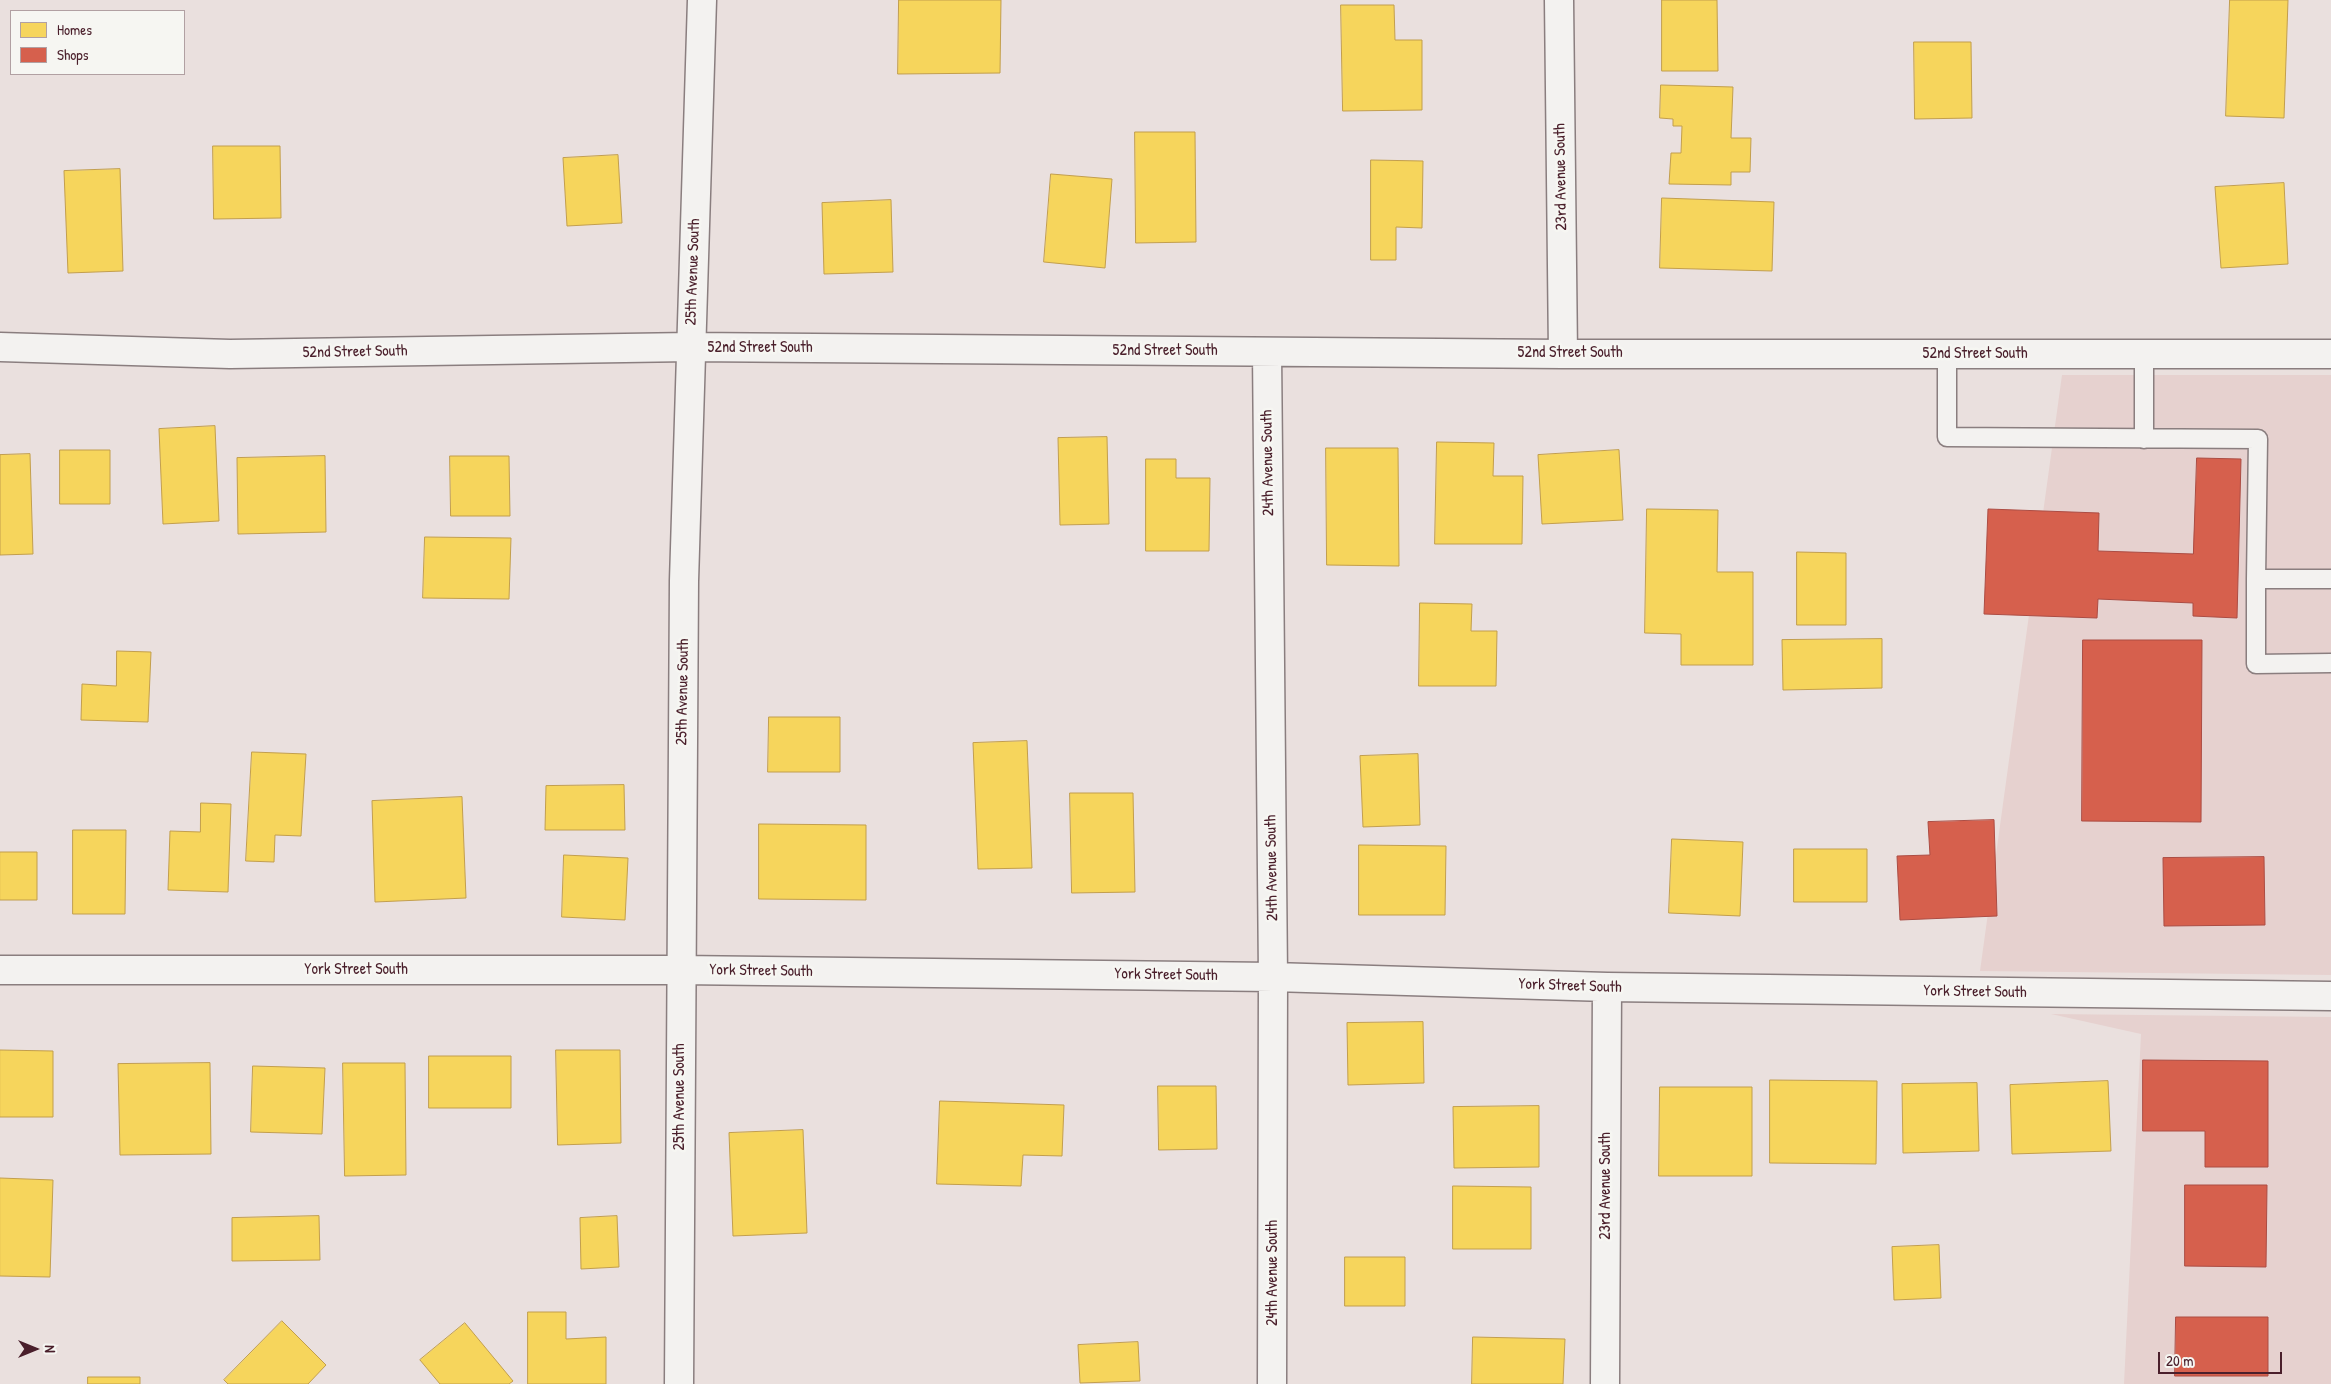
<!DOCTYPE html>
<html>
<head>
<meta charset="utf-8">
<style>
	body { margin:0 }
	#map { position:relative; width:2331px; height:1384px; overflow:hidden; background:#eae0de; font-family:"Patrick Hand",sans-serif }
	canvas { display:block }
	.legend { position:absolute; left:10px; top:10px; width:175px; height:65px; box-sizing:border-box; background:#f6f6f2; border:1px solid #b1a0a2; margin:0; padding:6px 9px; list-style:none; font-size:15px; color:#4a1f2b }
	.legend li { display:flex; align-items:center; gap:10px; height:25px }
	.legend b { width:25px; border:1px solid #b1a0a2 }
	.north { position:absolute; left:10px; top:1324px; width:50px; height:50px; -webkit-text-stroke:4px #f6f6f2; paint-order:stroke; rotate:90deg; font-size:14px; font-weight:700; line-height:20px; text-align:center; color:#4a1f2b }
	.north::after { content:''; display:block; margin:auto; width:18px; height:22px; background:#4a1f2b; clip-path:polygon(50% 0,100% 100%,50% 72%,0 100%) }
	.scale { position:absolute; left:2158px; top:1352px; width:124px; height:22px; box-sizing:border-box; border:2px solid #4a1f2b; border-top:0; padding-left:6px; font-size:15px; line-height:18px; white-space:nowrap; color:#4a1f2b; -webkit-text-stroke:4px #f6f6f2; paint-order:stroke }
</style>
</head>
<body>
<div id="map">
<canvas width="2331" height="1384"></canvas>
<ul class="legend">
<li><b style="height:14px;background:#f6d55c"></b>Homes</li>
<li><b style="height:14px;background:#d6604d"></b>Shops</li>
</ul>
<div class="north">N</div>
<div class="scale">20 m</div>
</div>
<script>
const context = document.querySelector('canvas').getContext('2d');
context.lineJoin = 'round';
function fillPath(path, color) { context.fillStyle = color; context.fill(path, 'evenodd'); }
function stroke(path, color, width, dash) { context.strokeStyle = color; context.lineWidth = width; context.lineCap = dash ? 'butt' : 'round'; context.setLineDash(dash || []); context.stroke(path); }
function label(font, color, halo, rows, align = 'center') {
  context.font = font + ' "Patrick Hand",sans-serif'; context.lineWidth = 5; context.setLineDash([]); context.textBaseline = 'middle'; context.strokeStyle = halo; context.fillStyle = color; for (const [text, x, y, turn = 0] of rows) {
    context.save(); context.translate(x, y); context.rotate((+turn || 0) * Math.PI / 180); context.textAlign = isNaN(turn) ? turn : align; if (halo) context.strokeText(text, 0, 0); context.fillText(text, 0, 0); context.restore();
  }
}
fillPath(new Path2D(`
	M2062,375H2331V975L1980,971Z
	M2051,1014L2331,1017V1384H2124L2141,1034Z`), '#e6d1cf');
const homes = new Path2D(`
	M899,0H1001L1000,73L898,74Z
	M1662,0H1717L1718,71H1662Z
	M2230,0H2288L2284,118L2226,116Z
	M1341,5H1394L1395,40H1422V110L1343,111Z
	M1914,42H1971L1972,118L1915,119Z
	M1661,85L1733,87L1731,138H1751L1750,172H1731V185L1669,184L1671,153H1681L1682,126H1673V119L1660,118Z
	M1135,132H1195L1196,242L1136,243Z
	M213,146H280L281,218L214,219Z
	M618,155L622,223L567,226L563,158Z
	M1371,160L1423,161L1422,228L1396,227V260H1371Z
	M120,169L123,271L68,273L64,171Z
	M1051,174L1112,179L1105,268L1044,262Z
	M2284,183L2288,264L2221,268L2215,187Z
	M1662,198L1774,202L1772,271L1660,268Z
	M891,200L893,272L824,274L822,203Z
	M215,426L219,521L163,524L159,429Z
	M1107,437L1109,524L1060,525L1058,438Z
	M1437,442L1494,443L1493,476H1523L1522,544H1435Z
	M1326,448H1398L1399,566L1327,565Z
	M60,450H110V504H60Z
	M1619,450L1623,520L1542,524L1538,455Z
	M30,454L33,554L0,555V455Z
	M325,456L326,532L238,534L237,458Z
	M450,456H509L510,516H451Z
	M1146,459H1176V478H1210L1209,551H1146Z
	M1647,509L1718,510L1717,572H1753V665H1681V634L1645,633Z
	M425,537L511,538L509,599L423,598Z
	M1797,552L1846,553V625H1797Z
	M1420,603L1472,604L1471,631H1497L1496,686H1419Z
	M1882,639V688L1783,690L1782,640Z
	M117,651L151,652L148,722L81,720L82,684L116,686Z
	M769,717H840V772H768Z
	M1027,741L1032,868L978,869L973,743Z
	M252,752L306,754L301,836L275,835L274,862L246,861Z
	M1418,754L1420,825L1363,827L1360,756Z
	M624,785L625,830H545L546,786Z
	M1070,793H1133L1135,892L1072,893Z
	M462,797L466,898L375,902L372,801Z
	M201,803L231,804L228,892L168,890L170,831L200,832Z
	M759,824L866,825V900L759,899Z
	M73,830H126L125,914H73Z
	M1672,839L1743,842L1740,916L1669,913Z
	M1359,845L1446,846L1445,915H1359Z
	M1794,849H1867V902H1794Z
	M0,852H37V900H0Z
	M564,855L628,858L625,920L562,917Z
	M1423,1022L1424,1083L1348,1085L1347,1023Z
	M0,1050L53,1051V1117H0Z
	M556,1050H620L621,1143L558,1145Z
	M429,1056H511V1108H429Z
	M210,1063L211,1154L120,1155L118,1064Z
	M343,1063H405L406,1175L345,1176Z
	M253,1066L325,1068L322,1134L251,1132Z
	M1770,1080L1877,1081L1876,1164L1770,1163Z
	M2108,1081L2111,1151L2012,1154L2010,1085Z
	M1977,1083L1979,1151L1903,1153L1902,1084Z
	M1158,1086H1216L1217,1149L1159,1150Z
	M1660,1087H1752V1176H1659Z
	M940,1101L1064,1105L1062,1156L1023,1155L1021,1186L937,1184Z
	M1539,1106V1167L1454,1168L1453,1107Z
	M803,1130L807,1233L733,1236L729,1133Z
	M0,1178L53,1180L50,1277L0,1276Z
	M1453,1186L1531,1187V1249H1453Z
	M319,1216L320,1260L232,1261V1218Z
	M617,1216L619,1267L581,1269L580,1218Z
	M1939,1245L1941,1298L1894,1300L1892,1247Z
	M1345,1257H1405V1306H1345Z
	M528,1312H566V1339L606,1337V1384H528Z
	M282,1321L326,1365L308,1384H228L224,1380Z
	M465,1323L513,1381L509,1384H440L420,1360Z
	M1473,1337L1565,1339L1563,1384H1472Z
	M1138,1342L1140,1381L1080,1383L1078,1345Z
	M88,1377H140V1384H88Z`);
fillPath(homes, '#f6d55c');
stroke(homes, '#c29e4d', 1);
const shops = new Path2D(`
	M2197,458L2241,459L2237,618L2193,616V603L2098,599L2097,618L1984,614L1988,509L2099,513L2098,551L2193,554Z
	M2083,640H2202L2201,822L2082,821Z
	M1994,820L1997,916L1900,920L1897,856L1930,855L1928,822Z
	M2264,857L2265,925L2164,926L2163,858Z
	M2143,1060L2268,1061V1167H2205V1131H2143Z
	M2185,1185H2267L2266,1267L2185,1266Z
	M2176,1317H2268V1376H2175Z`);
fillPath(shops, '#d6604d');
stroke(shops, '#ac4c43', 1);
const lane = new Path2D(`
	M1947,354V437L2258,439L2256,579H2331
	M2144,439V354
	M2256,579V664L2331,663`);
const street = new Path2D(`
	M1559,0L1563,354
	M0,347L230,354L690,347L1563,354H2331
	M1267,352L1273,977L1272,1384
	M0,970H680L1273,977L1607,987L2331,996
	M679,1384L684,581L702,0
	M1605,1384L1607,987`);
stroke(lane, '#8a7e7f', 21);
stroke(street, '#8a7e7f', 31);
stroke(lane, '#f3f2f0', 18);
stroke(street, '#f3f2f0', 28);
label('16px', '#4a1f2b', '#f6f6f2', [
	["23rd Avenue South",1561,177,-91],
	["25th Avenue South",693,272,-88],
	["52nd Street South",760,348],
	["52nd Street South",1165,351],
	["52nd Street South",355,352,-1],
	["52nd Street South",1570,353],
	["52nd Street South",1975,354],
	["24th Avenue South",1268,463,-91],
	["25th Avenue South",683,692,-89],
	["24th Avenue South",1272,868,-91],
	["York Street South",356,970],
	["York Street South",761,971,1],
	["York Street South",1166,975,1],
	["York Street South",1570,986,2],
	["York Street South",1975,992,1],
	["25th Avenue South",680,1097,-90],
	["23rd Avenue South",1606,1186,-90],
	["24th Avenue South",1273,1273,-90]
]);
</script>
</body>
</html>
